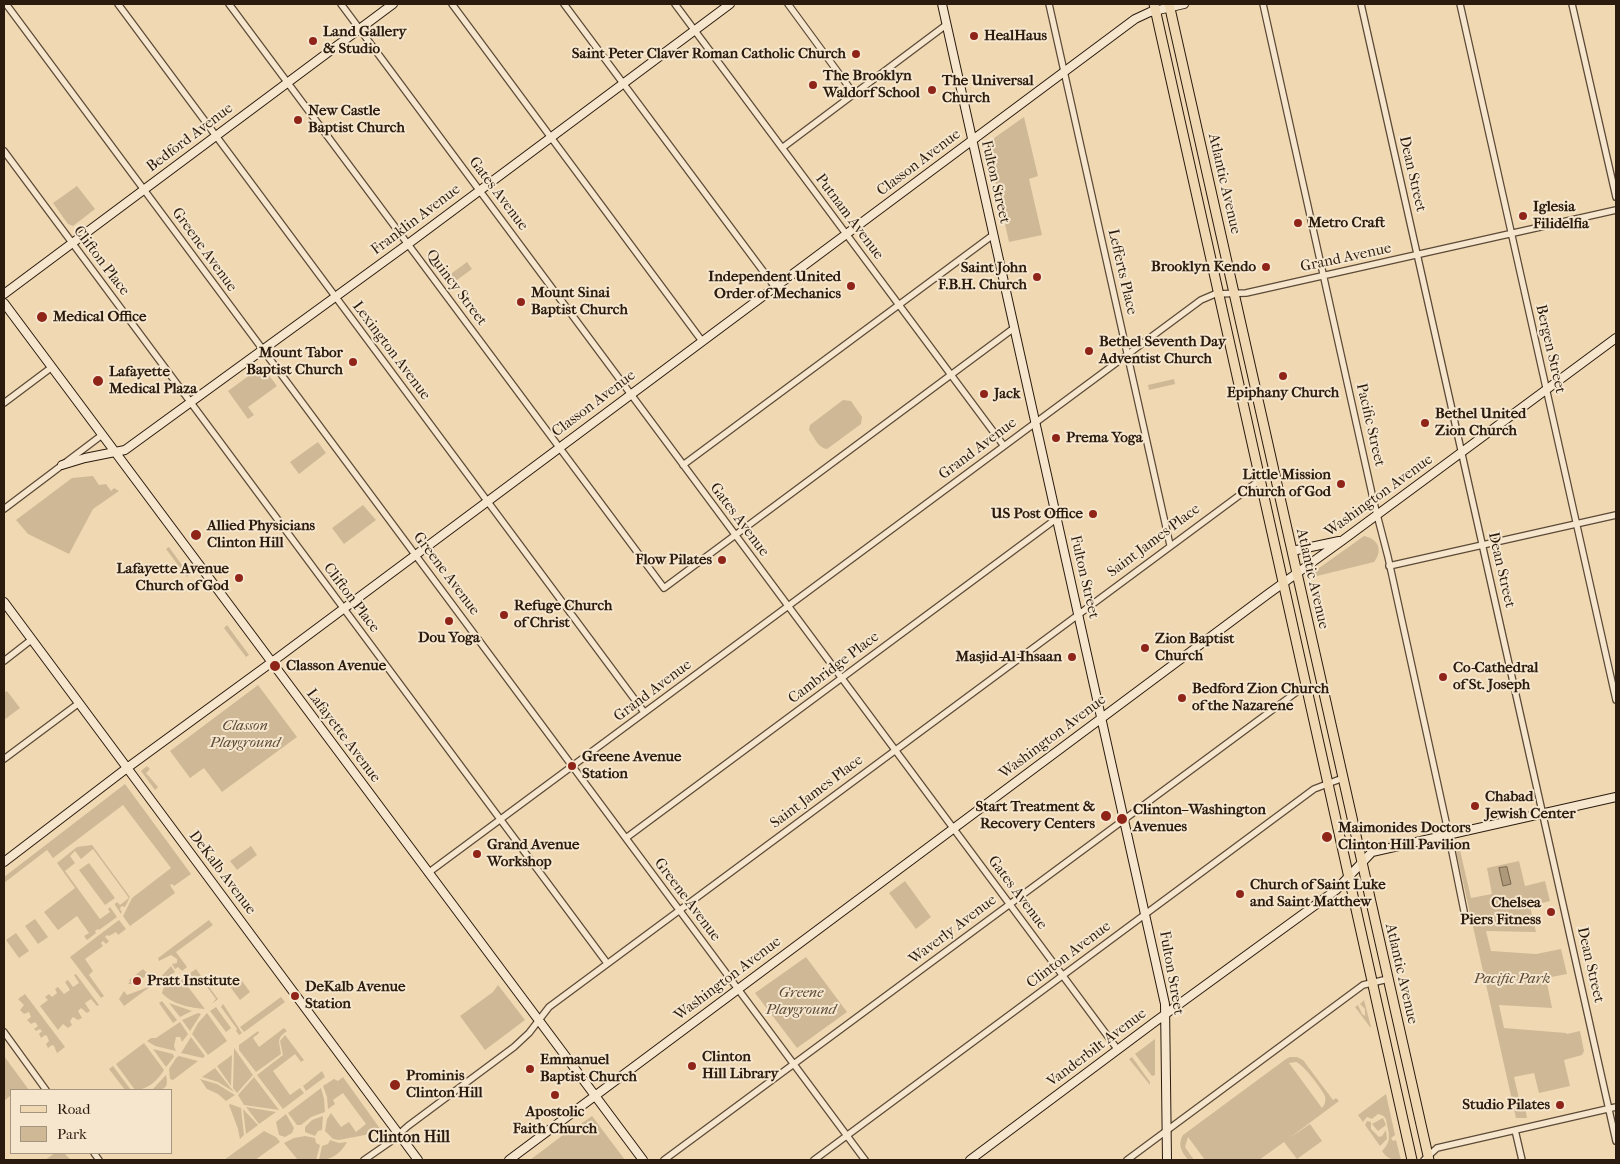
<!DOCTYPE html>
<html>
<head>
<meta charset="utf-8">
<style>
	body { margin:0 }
	#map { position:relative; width:1620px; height:1164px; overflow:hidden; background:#f0d8b2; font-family:"IM FELL French Canon",serif }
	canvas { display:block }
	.frame { position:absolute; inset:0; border:5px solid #2b1b0e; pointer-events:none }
	.legend { position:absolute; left:10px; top:1089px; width:162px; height:65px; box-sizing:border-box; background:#f5e6cd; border:1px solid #a49581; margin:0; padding:6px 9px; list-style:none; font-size:15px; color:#2b1b0e }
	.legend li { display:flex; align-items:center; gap:10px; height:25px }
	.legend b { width:25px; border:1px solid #a49581 }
</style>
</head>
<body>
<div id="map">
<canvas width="1620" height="1164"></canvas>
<div class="frame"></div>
<ul class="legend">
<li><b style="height:6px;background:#f0d8b2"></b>Road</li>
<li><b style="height:14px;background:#cfb896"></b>Park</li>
</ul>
</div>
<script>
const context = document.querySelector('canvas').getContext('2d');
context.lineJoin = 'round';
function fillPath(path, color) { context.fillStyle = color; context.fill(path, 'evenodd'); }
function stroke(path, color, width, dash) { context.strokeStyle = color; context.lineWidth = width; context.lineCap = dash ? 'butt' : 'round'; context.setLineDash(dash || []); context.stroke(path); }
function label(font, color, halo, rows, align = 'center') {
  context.font = font + ' "IM FELL French Canon",serif'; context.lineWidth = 4; context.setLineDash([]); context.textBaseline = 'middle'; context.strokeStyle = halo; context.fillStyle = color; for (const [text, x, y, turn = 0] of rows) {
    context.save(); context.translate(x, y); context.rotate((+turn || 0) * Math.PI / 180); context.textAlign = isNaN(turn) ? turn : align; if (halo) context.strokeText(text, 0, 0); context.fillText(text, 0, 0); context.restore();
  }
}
fillPath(new Path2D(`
	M1024,117L1038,176L1029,179L1042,235L1009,242L987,143Z
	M77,186L95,209L73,226L68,224L53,203Z
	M467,262L472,269L453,283L448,276Z
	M262,366L277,386L248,407L254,415L248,419L228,391Z
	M1174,379L1175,384L1149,390L1148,385Z
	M843,400L851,401L862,417L861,424L827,449C818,448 814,437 809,430L810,425Z
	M318,442L326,453L299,474L290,462Z
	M93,476L99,485L106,484L111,491L114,488L119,491L93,509L69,554L28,534L16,520L72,478Z
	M363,505L376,520L344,544L332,528Z
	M1364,536C1379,539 1383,551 1374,562L1317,576L1314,580L1312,573Z
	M169,547L189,575L187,577L166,549Z
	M227,625L249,655L246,657L224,628Z
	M258,685L297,737L222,792L204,768L190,778L170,751Z
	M7,691L20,708L4,720V693Z
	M147,766L150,769L146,773L158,787L155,790L141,771Z
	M125,784L191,874L174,886L172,884L170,885L175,893L130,926L123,916L132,898L171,868L123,805L53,858L47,850L4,883V877Z
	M92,845L130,897L125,907L121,906L120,910L122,911L121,914L115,905V904L117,902L120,905L129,898L93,849L81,859L75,851L70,856L75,863L65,871L100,919L110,912L108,909L110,907L117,917L99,930L98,929L95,931L96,933L87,940L84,936L89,933L77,916L58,930L44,912L75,888L57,863L77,847Z
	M251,846L257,855L237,870L230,861Z
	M1460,850L1471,898L1492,894L1487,868L1519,861L1525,886L1545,881L1550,901L1530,906L1536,932L1486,931L1491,951L1536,954L1561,949L1567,974L1546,978L1552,1008L1499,1005L1504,1028L1566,1033L1567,1034L1580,1031L1584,1051L1582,1055L1564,1060L1570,1086L1539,1093L1534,1073L1514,1077L1521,1107H1525L1527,1118H1516L1456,851Z
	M89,863L115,898L105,905L79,870Z
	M905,881L931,917L916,929L889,893Z
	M35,919L48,937L38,944L25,926Z
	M119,920L126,929L118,935L116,932L109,936L107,935L105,937L109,941L106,944L103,941L101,943L103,946L85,959L93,971L89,975L104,996L101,998L70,957Z
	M209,920L213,925L176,952L187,967L182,971L178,967L175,969L172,964L177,963V959L171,955L159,961L158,958Z
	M16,933L29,951L19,958L6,940Z
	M806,957L847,1012L797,1048L755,993Z
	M171,966L175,972L157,984L156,982Z
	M143,969L148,974L135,984H128L130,982L129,980Z
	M196,969L218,999L212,1004L216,999L199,976L190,982L188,979L189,974Z
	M76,974L99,1005L97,1006L91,999L85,1003L90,1011L87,1013L81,1008L78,1011L82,1018L78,1020L73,1017L70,1021L72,1025L68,1028L63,1024L58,1030L40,1006L48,1000L45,997L49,994L52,997L57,993L55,989L58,987L64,994L70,990L65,982L68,980L73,987L79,983L74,975Z
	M175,978L182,979L205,1009C191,1008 171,1004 162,993C164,985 168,981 175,978Z
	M236,978L240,983L242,981L250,992L240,1000L228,984Z
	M498,985L525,1020L485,1050L460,1016L493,992Z
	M151,986L124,1006L119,999L124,991L127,995Z
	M25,994L65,1047L57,1053L54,1046L52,1045L48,1048L46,1044L49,1041L47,1036L45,1035L41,1038L39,1034L42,1031L40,1029L36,1031L34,1029L38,1026L35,1022L31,1024L27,1020L31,1017L29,1012L24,1014L20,1010L24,1005L18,999Z
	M281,997L285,1002L244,1032L240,1027Z
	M1364,1000L1371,1027H1370L1355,1007L1358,1005L1362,1014L1365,1016V1009L1360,1004Z
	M162,1001L177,1020L173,1023L159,1003Z
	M169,1003L192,1011L180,1017Z
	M223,1004L242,1033L239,1035L236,1031L237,1029L221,1007Z
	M216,1007L231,1028L226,1032L210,1011Z
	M198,1013L201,1014L190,1031L182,1020Z
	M207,1013L227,1041L208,1055L192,1034L198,1023Z
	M180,1022L188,1034L182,1042L180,1037H176L174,1046L176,1051L155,1046L147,1041L151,1038H156Z
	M284,1028L287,1031C275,1040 280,1041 281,1054L256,1072L239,1050V1045L258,1031L259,1033L253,1038L259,1047Z
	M285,1035L304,1060L301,1062L295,1054L273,1071L290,1095L300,1088L304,1093L283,1109L257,1075L283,1055L280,1041Z
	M191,1037L205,1056L203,1058L181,1053Z
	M1155,1039V1075L1152,1076L1135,1054Z
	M144,1043L164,1070C158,1080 148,1090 135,1090L116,1064Z
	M234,1048L253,1075L237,1093L233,1088Z
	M153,1049L173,1054L174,1057L166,1067Z
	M232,1055L231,1086L217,1066Z
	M4,1056L29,1090H11V1095L4,1101Z
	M179,1056L198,1061L173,1080L170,1079L169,1069L176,1058Z
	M1132,1057L1150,1082V1085L1129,1059Z
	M1290,1057H1297L1303,1060L1333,1100L1336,1098L1339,1101L1288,1139L1310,1124L1322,1141L1297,1159L1284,1142L1259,1160H1205L1188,1137L1185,1147L1194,1160H1188C1182,1152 1177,1145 1183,1135L1286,1059ZM1296,1062C1303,1064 1321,1088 1325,1096C1326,1101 1325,1104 1322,1108L1289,1063Z
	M113,1066L131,1090H125L109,1069Z
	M215,1068L234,1092L218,1082L202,1077Z
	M322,1071L325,1077L306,1091L303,1086Z
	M166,1075C169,1088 165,1090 152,1090Z
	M254,1077L279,1110L244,1105L238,1095Z
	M343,1077L381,1130L382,1133H376V1131L375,1133L339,1140L333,1139L325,1131L327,1119L331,1113L341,1127L349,1122L356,1132L366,1124L343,1093L333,1100L335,1104L328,1109L327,1097L323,1086L334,1079L338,1081Z
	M200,1079L217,1084L235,1095L226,1101L218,1094L207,1089Z
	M321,1088L324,1099L325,1112L311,1117L301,1125H297L288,1113Z
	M1386,1094L1395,1135L1391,1138L1393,1141L1396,1140L1401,1160C1392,1160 1387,1159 1382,1151C1389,1144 1390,1139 1388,1129C1386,1122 1388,1116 1378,1114L1372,1119L1367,1117L1363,1122L1358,1115Z
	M230,1104L241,1108L244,1135L240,1139L238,1129L229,1105Z
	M246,1107L276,1112L259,1124Z
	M243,1109L258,1125L246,1134Z
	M286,1114L294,1128L292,1133L285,1137L279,1135L276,1122Z
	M323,1116L322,1130L318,1131L315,1136L305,1132V1127L312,1120Z
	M592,1116L625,1160H530L567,1132L568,1133Z
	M1383,1118L1386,1125L1378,1131L1372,1124Z
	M1367,1121L1371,1122V1129L1379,1137L1382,1136L1386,1130L1387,1139L1380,1146L1365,1125Z
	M264,1131L276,1137L280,1142L255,1160H224Z
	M305,1136L315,1138L316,1143L320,1145L316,1160H298L284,1143L294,1138Z
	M330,1140L339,1143L347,1142C341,1153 332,1160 319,1160L322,1146L328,1144Z
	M55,1153H64L70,1159L45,1160Z`), '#cfb896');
const water = new Path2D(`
	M1507,867L1511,884L1503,886L1499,868Z`);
fillPath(water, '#ad987a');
stroke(water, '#79664f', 1);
const street = new Path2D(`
	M6,4L865,1160
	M118,4L644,712
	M229,4L664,588L1014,328
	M341,4L1118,1050
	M452,4L702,341
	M564,4L775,287
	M675,4L1004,446
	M788,4L854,94
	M1049,4L1170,545
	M1263,4L1374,503L1388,557L1446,822L1464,911
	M1361,4L1616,1141
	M1460,4L1616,700
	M1572,4L1616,197
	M782,148L946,25
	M4,151L607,963
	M4,403L52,367
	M683,465L993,235
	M4,509L102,435
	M1389,566L1616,515
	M4,661L31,640
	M4,759L79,703
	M626,838L1056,519
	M428,873L1201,300L1215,294L1246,293L1616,210
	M4,1032L46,1090
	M1515,1130L1522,1160
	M94,1153L99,1160
	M364,1160L390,1142L408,1126L514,1047L529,1033L549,1007L1260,480
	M664,1160L1306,685
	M814,1160L1314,789L1343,778
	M1127,1160L1363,985L1388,979
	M1424,1160L1437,1148L1616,1107`);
const secondary = new Path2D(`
	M942,4L1165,1004L1167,1160
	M4,294L393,4
	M4,303L643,1160
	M62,465L85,458L125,450L408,244L730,4
	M1292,551L1339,541
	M4,602L418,1160
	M4,862L127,768L272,662L1135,19L1150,12L1184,4
	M509,1160L1268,594L1343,540L1616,338
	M970,1160L1156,1021L1336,890L1372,852L1616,797`);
const primary = new Path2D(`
	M1154,4L1412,1160
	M1169,4L1429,1160`);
stroke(street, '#5c4a37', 8);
stroke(secondary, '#2b1b0e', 10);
stroke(primary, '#2b1b0e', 11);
stroke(street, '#f5e6cd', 5.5);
stroke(secondary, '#f5e6cd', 8);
stroke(primary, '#f0d8b2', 9);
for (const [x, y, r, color] of [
	[974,36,5,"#8f2418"],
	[313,41,5,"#8f2418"],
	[856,54,5,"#8f2418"],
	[813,85,5,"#8f2418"],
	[932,90,5,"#8f2418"],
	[298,120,5,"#8f2418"],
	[1523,216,5,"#8f2418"],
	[1298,223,5,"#8f2418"],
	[1266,267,5,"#8f2418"],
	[1037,277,5,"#8f2418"],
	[851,286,5,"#8f2418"],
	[521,302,5,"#8f2418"],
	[42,317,6,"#8f2418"],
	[1089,351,5,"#8f2418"],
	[353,362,5,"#8f2418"],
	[1283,376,5,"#8f2418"],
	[98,381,6,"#8f2418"],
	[984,394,5,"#8f2418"],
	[1425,423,5,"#8f2418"],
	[1056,438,5,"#8f2418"],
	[1341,484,5,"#8f2418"],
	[1093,514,5,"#8f2418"],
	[196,535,6,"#8f2418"],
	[722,560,5,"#8f2418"],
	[239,578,5,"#8f2418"],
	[504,615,5,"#8f2418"],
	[449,621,5,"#8f2418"],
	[1145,648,5,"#8f2418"],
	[1072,657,5,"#8f2418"],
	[275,666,6,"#8f2418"],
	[1443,677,5,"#8f2418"],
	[1182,698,5,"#8f2418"],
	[572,766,5,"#8f2418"],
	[1475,806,5,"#8f2418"],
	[1106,816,6,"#8f2418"],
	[1122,819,6,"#8f2418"],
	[1327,837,6,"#8f2418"],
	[477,854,5,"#8f2418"],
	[1240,894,5,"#8f2418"],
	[1551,912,5,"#8f2418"],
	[137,981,5,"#8f2418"],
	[295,996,5,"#8f2418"],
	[692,1066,5,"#8f2418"],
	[530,1069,5,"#8f2418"],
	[395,1085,6,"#8f2418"],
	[555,1095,5,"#8f2418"],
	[1560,1105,5,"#8f2418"]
]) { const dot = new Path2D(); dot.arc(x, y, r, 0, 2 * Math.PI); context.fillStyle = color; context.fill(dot); stroke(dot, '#f5e6cd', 2); }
label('bold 15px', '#2b1b0e', '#f5e6cd', [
	["Land Gallery",323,32],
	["& Studio",323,49],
	["HealHaus",984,36],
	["Saint Peter Claver Roman Catholic Church",846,54,"right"],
	["The Brooklyn",823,76],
	["Waldorf School",823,93],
	["The Universal",942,81],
	["Church",942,98],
	["New Castle",308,111],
	["Baptist Church",308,128],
	["Iglesia",1533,207],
	["Filidelfia",1533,224],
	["Metro Craft",1308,223],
	["Brooklyn Kendo",1256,267,"right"],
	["Saint John",1027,268,"right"],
	["F.B.H. Church",1027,285,"right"],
	["Independent United",841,277,"right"],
	["Order of Mechanics",841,294,"right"],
	["Mount Sinai",531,293],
	["Baptist Church",531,310],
	["Medical Office",53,317],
	["Bethel Seventh Day",1099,342],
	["Adventist Church",1099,359],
	["Mount Tabor",343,353,"right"],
	["Baptist Church",343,370,"right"],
	["Lafayette",109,372],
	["Medical Plaza",109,389],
	["Epiphany Church",1283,393,"center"],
	["Jack",994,394],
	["Bethel United",1435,414],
	["Zion Church",1435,431],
	["Prema Yoga",1066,438],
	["Little Mission",1331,475,"right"],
	["Church of God",1331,492,"right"],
	["US Post Office",1083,514,"right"],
	["Allied Physicians",207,526],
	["Clinton Hill",207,543],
	["Flow Pilates",712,560,"right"],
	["Lafayette Avenue",229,569,"right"],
	["Church of God",229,586,"right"],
	["Refuge Church",514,606],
	["of Christ",514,623],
	["Dou Yoga",449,638,"center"],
	["Zion Baptist",1155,639],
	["Church",1155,656],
	["Masjid-Al-Ihsaan",1062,657,"right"],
	["Classon Avenue",286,666],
	["Co-Cathedral",1453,668],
	["of St. Joseph",1453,685],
	["Bedford Zion Church",1192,689],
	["of the Nazarene",1192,706],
	["Greene Avenue",582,757],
	["Station",582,774],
	["Chabad",1485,797],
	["Jewish Center",1485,814],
	["Start Treatment &",1095,807,"right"],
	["Recovery Centers",1095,824,"right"],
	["Clinton–Washington",1133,810],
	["Avenues",1133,827],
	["Maimonides Doctors",1338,828],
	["Clinton Hill Pavilion",1338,845],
	["Grand Avenue",487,845],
	["Workshop",487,862],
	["Church of Saint Luke",1250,885],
	["and Saint Matthew",1250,902],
	["Chelsea",1541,903,"right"],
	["Piers Fitness",1541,920,"right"],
	["Pratt Institute",147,981],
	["DeKalb Avenue",305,987],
	["Station",305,1004],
	["Clinton",702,1057],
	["Hill Library",702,1074],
	["Emmanuel",540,1060],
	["Baptist Church",540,1077],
	["Prominis",406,1076],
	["Clinton Hill",406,1093],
	["Studio Pilates",1550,1105,"right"],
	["Apostolic",555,1112,"center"],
	["Faith Church",555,1129,"center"]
], 'left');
label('15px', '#2b1b0e', '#f5e6cd', [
	["Bedford Avenue",190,138,-37],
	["Classon Avenue",919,163,-37],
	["Dean Street",1412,174,77],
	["Fulton Street",995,182,77],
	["Atlantic Avenue",1224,184,77],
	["Gates Avenue",498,194,53],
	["Putnam Avenue",849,217,53],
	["Franklin Avenue",416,220,-37],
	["Greene Avenue",204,250,54],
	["Grand Avenue",1346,258,-12],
	["Clifton Place",101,261,53],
	["Lefferts Place",1122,272,77],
	["Quincy Street",456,288,53],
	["Bergen Street",1550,349,77],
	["Lexington Avenue",391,351,53],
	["Classon Avenue",594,404,-37],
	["Pacific Street",1370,425,77],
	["Grand Avenue",978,449,-37],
	["Washington Avenue",1379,496,-36],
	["Gates Avenue",739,520,53],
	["Saint James Place",1154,541,-37],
	["Dean Street",1501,570,77],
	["Greene Avenue",446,574,53],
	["Fulton Street",1084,577,77],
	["Atlantic Avenue",1312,579,77],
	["Clifton Place",351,598,53],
	["Cambridge Place",834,668,-37],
	["Grand Avenue",653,691,-37],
	["Lafayette Avenue",343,736,53],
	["Washington Avenue",1053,737,-37],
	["Saint James Place",817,792,-37],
	["DeKalb Avenue",222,873,53],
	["Gates Avenue",1017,893,53],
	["Greene Avenue",687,900,53],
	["Waverly Avenue",953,930,-37],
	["Clinton Avenue",1069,955,-37],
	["Dean Street",1590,965,77],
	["Fulton Street",1171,973,80],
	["Atlantic Avenue",1401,974,77],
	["Washington Avenue",728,979,-37],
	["Vanderbilt Avenue",1097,1048,-37]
]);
label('italic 15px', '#5c4a37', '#f5e6cd', [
	["Classon",245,726],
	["Playground",245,743],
	["Pacific Park",1512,979],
	["Greene",801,993],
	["Playground",801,1010]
]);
label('bold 16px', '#2b1b0e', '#f5e6cd', [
	["Clinton Hill",409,1138]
]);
</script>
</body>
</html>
